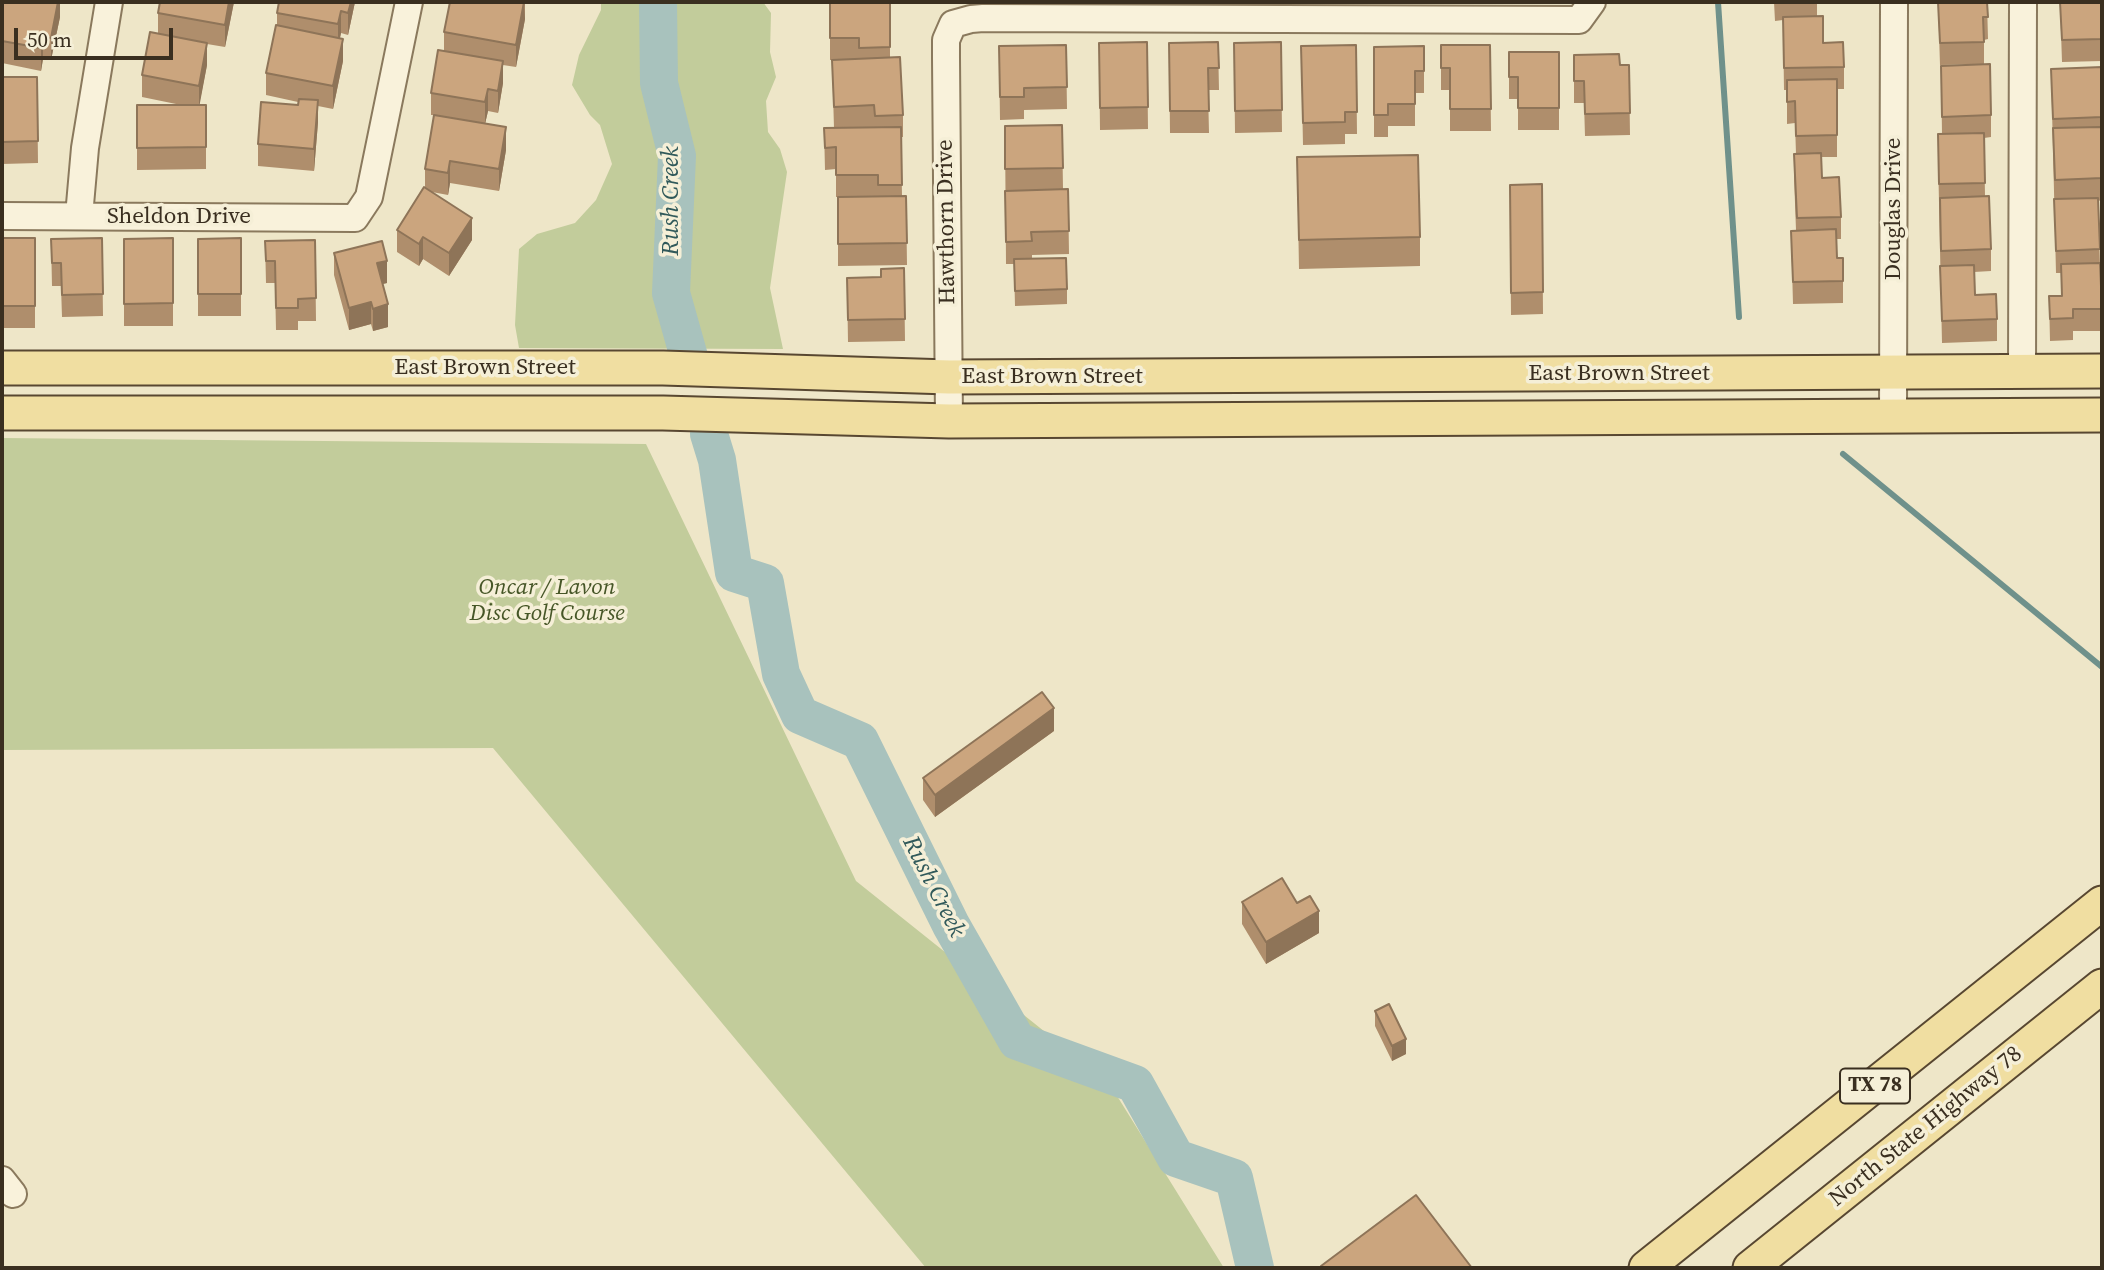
<!DOCTYPE html>
<html>
<head>
<meta charset="utf-8">
<style>
	body { margin:0 }
	#map { position:relative; width:2104px; height:1270px; overflow:hidden; background:#eee6c8; font-family:"Source Serif 4",serif }
	canvas { display:block }
	.frame { position:absolute; inset:0; border:4px solid #3a2f20; pointer-events:none }
	.scale { position:absolute; left:14px; top:28px; width:159px; height:32px; box-sizing:border-box; border:4px solid #3a2f20; border-top:0; padding-left:9px; font-size:21px; line-height:24px; white-space:nowrap; color:#3a2f20; -webkit-text-stroke:5px #f5efd7; paint-order:stroke }
</style>
</head>
<body>
<div id="map">
<canvas width="2104" height="1270"></canvas>
<div class="frame"></div>
<div class="scale">50 m</div>
</div>
<script>
const context = document.querySelector('canvas').getContext('2d');
context.lineJoin = 'round';
function fillPath(path, color) { context.fillStyle = color; context.fill(path, 'evenodd'); }
function stroke(path, color, width, dash) { context.strokeStyle = color; context.lineWidth = width; context.lineCap = dash ? 'butt' : 'round'; context.setLineDash(dash || []); context.stroke(path); }
function label(font, color, halo, rows, align = 'center') {
  context.font = font + ' "Source Serif 4",serif'; context.lineWidth = 7; context.setLineDash([]); context.textBaseline = 'middle'; context.strokeStyle = halo; context.fillStyle = color; for (const [text, x, y, turn = 0] of rows) {
    context.save(); context.translate(x, y); context.rotate((+turn || 0) * Math.PI / 180); context.textAlign = isNaN(turn) ? turn : align; if (halo) context.strokeText(text, 0, 0); context.fillText(text, 0, 0); context.restore();
  }
}
fillPath(new Path2D(`
	M601,2H763L771,13L770,52L776,77L766,101L768,132L780,149L787,172L770,288L783,349L519,348L515,325L519,249L537,234L575,223L596,200L612,164L600,125L590,115L572,85L579,55L601,10Z
	M2,438L646,444L856,881L1109,1083L1224,1268H926L493,748L2,750Z`), '#c2cc9b');
stroke(new Path2D(`
	M1718,2L1739,317
	M1843,454L2102,667`), '#6f918b', 6);
stroke(new Path2D(`
	M658,2L659,83L677,156L671,293L689,357
	M709,434L717,460L734,573L765,583L781,674L800,715L860,741L951,925L1017,1041L1135,1084L1176,1158L1234,1178L1255,1268`), '#a8c2bd', 38);
const minor = new Path2D(`
	M2,216L355,218L369,197L409,2
	M79,216L85,148L109,2
	M2022,371L2023,2
	M1893,416L1894,2
	M949,421L946,58V40L953,24L971,19L983,18L1579,20L1592,2
	M2,1180L13,1194`);
const major = new Path2D(`
	M2,368H663L949,377L2102,371
	M2,413H663L949,421L2102,415
	M1646,1268L2102,903
	M1750,1268L2102,986`);
stroke(minor, '#8a795d', 30);
stroke(major, '#584731', 37);
stroke(minor, '#f9f2db', 26);
stroke(major, '#f0dea1', 33);
fillPath(new Path2D(`
	M2,2H60V17L51,60L43,59L41,71L2,63Z
	M234,2L225,47L207,44V65L199,105H206V169L137,170V105H181L142,97V75L158,33V13Z
	M355,2L348,35L341,33L340,38L343,61L333,109L318,106V122L314,171L258,166V144L298,105V102L266,95V73L277,25V13Z
	M525,2V19L516,67L503,65V83L498,113L488,111L485,124L506,150L499,191L450,183L448,195L432,192L472,240L449,276L423,259L419,266L397,252V230L425,188V169L434,115H431V93L444,51V32Z
	M830,2H890V57L903,115V137H901L902,196H906L907,265L838,266V197H836V169L825,170L824,128H834L832,60H830Z
	M1774,2H1817V16L1823,43L1844,67V89H1837V157H1821L1822,178L1841,217V239H1836L1837,258L1843,281V303L1793,304L1791,231L1796,230L1794,176V154H1796L1795,123L1787,124V90H1784L1783,20L1775,21Z
	M1938,2H1987L1988,39L1984,40V64L1940,65Z
	M2060,2H2102V61L2062,62Z
	M1147,42L1148,129L1100,130L1099,43Z
	M1218,42L1219,90H1208L1209,133H1170L1169,43Z
	M1281,42L1282,132L1235,133L1234,43Z
	M1066,45L1067,109L1024,110V119L1000,120L999,46Z
	M1356,45L1357,134H1345V144L1303,145L1301,46Z
	M1441,45H1490L1491,131H1450V90H1441Z
	M1424,46V93H1415V126H1388V137H1374V47Z
	M1509,52H1559V130H1518V99H1509Z
	M1574,55L1620,65H1629L1630,135L1585,136L1584,103H1574Z
	M1941,66L1991,115V137L1984,138L1985,196L1991,249V271L1974,272L1975,295L1997,319V341L1942,343L1938,156L1942,134Z
	M2102,67V139H2101L2102,200L2098,201L2102,331H2073V340L2050,341L2049,296H2062L2061,273H2056L2051,69Z
	M2,77H37L38,163L2,164Z
	M1062,125L1063,189H1068L1069,254L1032,255V259L1067,289V304L1015,306L1014,264H1006L1005,126Z
	M1297,157L1420,237V266L1299,269Z
	M1542,184L1543,314L1511,315L1510,185Z
	M2,238H35V328H2Z
	M102,238L103,316L62,317L61,286H52L51,239Z
	M173,238V326H124V239Z
	M241,238V316H198V239Z
	M315,240L316,321H298V330H276L275,283H266L265,241Z
	M334,253L387,283L383,284L388,327L373,331L371,324L349,330L334,275Z
	M904,268L905,341L848,342L847,278L881,277Z
	M1054,731L935,817L923,800V778Z
	M1242,902L1319,933L1266,964L1242,924Z
	M1375,1011L1406,1054L1392,1061L1375,1026Z`), '#af8e6c');
fillPath(new Path2D(`
	M58,2H60V17L51,60V38Z
	M229,2H234L225,47V25Z
	M351,2H355L348,35V13Z
	M524,2L525,19L516,67V45Z
	M341,11V33L338,46V24Z
	M43,37V59L41,71V48Z
	M343,39V61L333,109V86Z
	M207,43V65L199,108V86Z
	M503,61V83L498,113V91Z
	M488,89V111L485,124V102Z
	M318,100V122L314,171V149Z
	M506,127V150L499,191V169Z
	M450,161V183L448,195V173Z
	M472,218V240L449,276V253Z
	M423,237V259L419,266V244Z
	M387,261V283L377,285V263Z
	M371,302V324L349,330V308Z
	M388,304V327L373,331V309Z
	M1054,708V731L935,817V795Z
	M1319,911V933L1266,964V942Z
	M1406,1039V1054L1392,1061V1046Z`), '#8e7458');
const building = new Path2D(`
	M2,2H58L51,38L43,37L41,48L2,41Z
	M160,2H229L225,25L158,13Z
	M279,2H351L348,13L341,11L338,24L277,13Z
	M450,2H524L516,45L444,32Z
	M830,2H890V47L859,48V38H830Z
	M1938,2H1987L1988,17H1983L1984,42L1940,43Z
	M2060,2H2102V39L2062,40Z
	M1823,16V43L1843,42L1844,67L1784,68L1783,17Z
	M276,25L343,39L333,86L266,73Z
	M150,32L207,43L199,86L142,75Z
	M1147,42L1148,107L1100,108L1099,43Z
	M1218,42L1219,68H1208L1209,111H1170L1169,43Z
	M1281,42L1282,110L1235,111L1234,43Z
	M1066,45L1067,87L1024,88V97H1000L999,46Z
	M1356,45L1357,112H1345V122L1303,123L1301,46Z
	M1441,45H1490L1491,109H1450V68H1441Z
	M1424,46V71H1415V104H1388V115H1374V47Z
	M438,50L503,61L498,91L488,89L485,102L431,93Z
	M1509,52H1559V108H1518V77H1509Z
	M1619,54L1620,65H1629L1630,113L1585,114L1584,81H1574V55Z
	M900,57L903,115L875,116L874,105L834,107L832,60Z
	M1990,64L1991,115L1942,117L1941,66Z
	M2102,67V117L2053,119L2051,69Z
	M2,77H37L38,141L2,142Z
	M1837,79V135L1796,136L1795,101L1787,102V80Z
	M299,99L318,100L314,149L258,144L261,102L298,105Z
	M137,105H206V147L137,148Z
	M434,115L506,127L499,169L450,161L448,173L425,169Z
	M1062,125L1063,168L1005,169V126Z
	M901,127L902,185H878V175H836V147L825,148L824,128Z
	M2101,127L2102,178L2055,180L2053,128Z
	M1984,133L1985,183L1939,184L1938,134Z
	M1821,153L1822,178L1839,177L1841,217L1797,218L1794,154Z
	M1418,155L1420,237L1299,240L1297,157Z
	M1542,184L1543,292L1511,293L1510,185Z
	M424,187L472,218L449,253L423,237L419,244L397,230Z
	M1068,189L1069,231L1031,232L1032,241L1006,242L1005,191Z
	M906,196L907,243L838,244V197Z
	M1989,196L1991,249L1941,251L1940,198Z
	M2098,198L2100,249L2056,251L2054,199Z
	M1836,229L1837,258H1843V281L1793,282L1791,231Z
	M2,238H35V306H2Z
	M102,238L103,294L62,295L61,263H52L51,239Z
	M173,238V303L124,304V239Z
	M241,238V294H198V239Z
	M315,240L316,298L298,299V308H276L275,261H266L265,241Z
	M382,241L387,261L377,263L388,304L373,309L371,302L349,308L334,253Z
	M1066,258L1067,289L1015,291L1014,259Z
	M2100,263L2102,309H2073V318L2050,319L2049,296H2062L2061,264Z
	M1974,265L1975,295L1996,294L1997,319L1942,321L1940,266Z
	M904,268L905,319L848,320L847,278L881,277V269Z
	M1042,692L1054,708L935,795L923,778Z
	M1282,878L1297,903L1310,896L1319,911L1266,942L1242,902Z
	M1389,1004L1406,1039L1392,1046L1375,1011Z
	M1416,1195L1472,1268H1323L1321,1266Z`);
fillPath(building, '#cba57e');
stroke(building, '#8e7458', 2);
for (const [x, y, w] of [
	[1875,1086,70]
]) { const box = new Path2D(); box.roundRect(x - w / 2, y - 17.5, w, 35, 5); context.fillStyle = '#f5efd7'; context.fill(box); stroke(box, '#3a2f20', 2); }
label('bold 21px', '#3a2f20', null, [
	["TX 78",1875,1086]
]);
label('23px', '#3a2f20', '#f5efd7', [
	["Douglas Drive",1894,209,-90],
	["Sheldon Drive",179,217],
	["Hawthorn Drive",947,222,-91],
	["East Brown Street",485,368],
	["East Brown Street",1619,374],
	["East Brown Street",1052,377],
	["North State Highway 78",1926,1127,-39]
]);
label('italic 23px', '#465627', '#f5efd7', [
	["Oncar / Lavon",547,588],
	["Disc Golf Course",547,614]
]);
label('italic 24px', '#30595a', '#f5efd7', [
	["Rush Creek",672,201,-90],
	["Rush Creek",933,887,63]
]);
</script>
</body>
</html>
